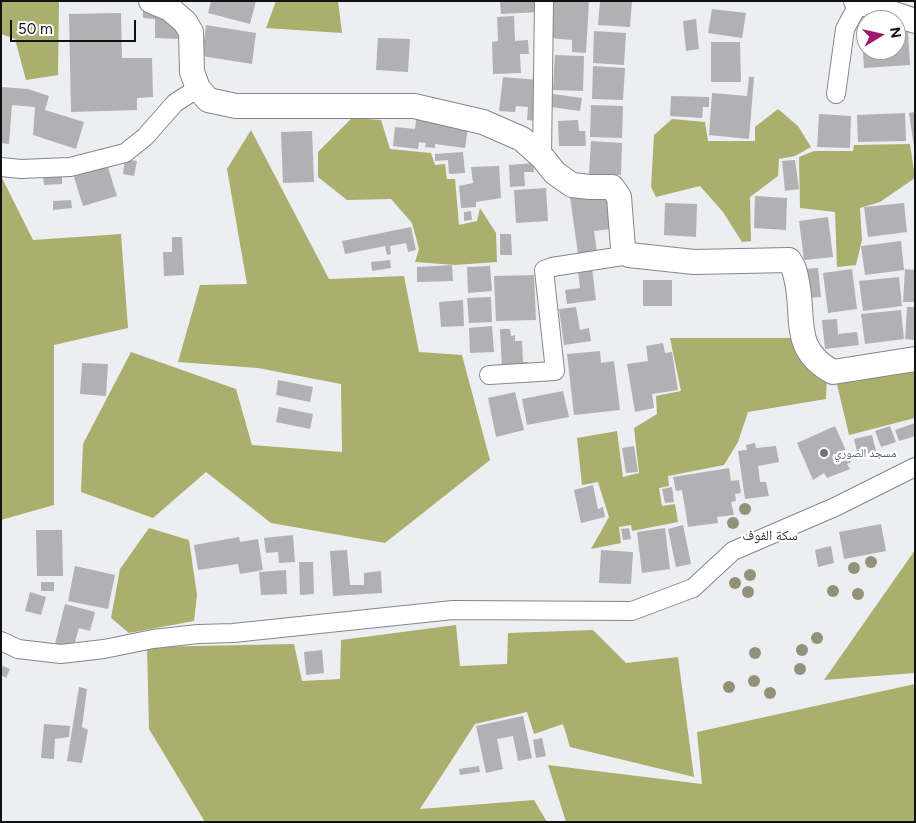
<!DOCTYPE html>
<html>
<head>
<meta charset="utf-8">
<style>
	body { margin:0 }
	#map { position:relative; width:916px; height:823px; overflow:hidden; background:#edeef1; font-family:Figtree,sans-serif }
	canvas { display:block }
	.frame { position:absolute; inset:0; border:2px solid #101111; pointer-events:none }
	.north { position:absolute; left:856px; top:10px; width:50px; height:50px; box-sizing:border-box; background:#fff; border:1px solid #9fa0a0; border-radius:50%; rotate:81deg; font-size:14px; font-weight:700; line-height:20px; text-align:center; color:#101111 }
	.north::after { content:''; display:block; margin:auto; width:18px; height:22px; background:#9c1b6f; clip-path:polygon(50% 0,100% 100%,50% 72%,0 100%) }
	.scale { position:absolute; left:10px; top:20px; width:126px; height:22px; box-sizing:border-box; border:2px solid #101111; border-top:0; padding-left:6px; font-size:15px; line-height:18px; white-space:nowrap; color:#101111; -webkit-text-stroke:4px #fff; paint-order:stroke }
</style>
</head>
<body>
<div id="map">
<canvas width="916" height="823"></canvas>
<div class="frame"></div>
<div class="north">N</div>
<div class="scale">50 m</div>
</div>
<script>
const context = document.querySelector('canvas').getContext('2d');
context.lineJoin = 'round';
function fillPath(path, color) { context.fillStyle = color; context.fill(path, 'evenodd'); }
function stroke(path, color, width, dash) { context.strokeStyle = color; context.lineWidth = width; context.lineCap = dash ? 'butt' : 'round'; context.setLineDash(dash || []); context.stroke(path); }
function label(font, color, halo, rows, align = 'center') {
  context.font = font + ' Figtree,"Noto Naskh Arabic",sans-serif'; context.lineWidth = 4.5; context.setLineDash([]); context.textBaseline = 'middle'; context.strokeStyle = halo; context.fillStyle = color; for (const [text, x, y, turn = 0] of rows) {
    context.save(); context.translate(x, y); context.rotate((+turn || 0) * Math.PI / 180); context.textAlign = isNaN(turn) ? turn : align; if (halo) context.strokeText(text, 0, 0); context.fillText(text, 0, 0); context.restore();
  }
}
fillPath(new Path2D(`
	M1,1H59L58,75L26,80L15,39L1,34Z
	M276,1H338L342,33L266,28Z
	M778,109L798,126L811,147L795,156L779,159L778,176L750,197L751,241L742,242L723,212L700,186L656,197L651,187L654,135L672,119L705,122L708,141H755V127Z
	M352,118L381,120L390,149L431,153L435,165L445,164L447,179H455L459,225L477,221L480,208L496,233L497,262L455,265L415,262L419,249L412,223L391,199L347,200L318,177V152Z
	M251,130L329,279L404,276L419,352L462,355L490,460L385,543L271,523L206,472L153,518L81,492L83,444L131,352L236,389L252,445L342,452L341,384L258,368L178,362L200,285L247,284L227,169Z
	M910,144L915,178L880,202L860,208L862,240L856,265L837,267L835,212L800,208L799,157L814,151H853L854,145Z
	M1,176L33,240L121,234L128,328L54,345V505L1,520Z
	M670,338H791L827,375L826,399L748,412L738,442L724,465L668,476L669,486L659,488L662,506L675,504L678,522L632,531L631,525L619,527L621,543L591,549L609,517L598,482L582,485L577,438L617,431L623,477L639,473L634,428L657,414L656,396L681,391Z
	M915,364V418L849,435L835,376Z
	M149,528L189,540L197,595L194,621L129,633L111,618L120,569Z
	M915,550V673L824,680Z
	M456,625L460,666L507,664L508,633L593,630L626,663L678,657L694,777L570,747L563,724L534,734L527,712L475,724L420,809L534,800L547,822H205L149,729L147,647L294,644L302,681L340,679L341,640Z
	M915,684V822H566L548,765L702,784L697,732Z`), '#aaaf6d');
fillPath(new Path2D(`
	M211,1H256L250,24L208,13Z
	M500,1H540L541,12L501,14Z
	M552,1H589L586,53L572,52V40L550,38Z
	M600,1H632L630,27L598,25Z
	M143,8L181,24V39L155,38V19L143,18Z
	M712,9L746,13L742,38L708,33Z
	M121,13L122,58H152L153,97L137,98V110L71,112L69,14Z
	M514,16L515,41L528,40L529,54H520L521,73L493,74L492,42L498,41L497,17Z
	M696,19L699,49L686,51L683,21Z
	M861,19L866,20V50H896V28L908,31L910,65L864,68Z
	M206,25L256,33L252,64L202,56Z
	M594,31L626,33L624,65L593,63Z
	M378,38L410,39L408,72L376,70Z
	M711,42H740L741,82H711Z
	M555,55L584,56L583,91L553,90Z
	M593,66L625,68L623,100L592,99Z
	M503,77L539,80L540,121L527,120L528,107L516,106L515,112L499,111Z
	M749,77H754L749,139L709,135L712,93L747,96Z
	M2,87L28,89L49,96L45,110L84,122L76,149L33,135L35,107L12,105L9,144L1,143Z
	M553,94L582,98L580,111L551,107Z
	M671,96L709,97V107H703L702,118L670,116Z
	M591,105L623,106L622,138L590,137Z
	M915,112V147H914L909,113Z
	M417,113L469,120L465,148L435,144V148L425,147L426,143L419,142L418,149L393,146L395,127L415,129Z
	M905,113L906,141L858,142L857,115Z
	M819,114L851,116L850,148L817,147Z
	M578,120L579,131H585L586,146H559L558,121Z
	M312,131L314,182L283,183L281,132Z
	M591,141L622,143L621,175L589,174Z
	M463,152L465,173L449,174L448,160L435,161V154Z
	M125,159L137,161L134,176L123,174Z
	M795,160L799,189L785,191L782,161Z
	M106,161L117,196L83,206L72,171Z
	M533,163L534,172H524L525,186L510,187L509,165Z
	M499,166L501,198L476,202V207L461,208L459,186L473,183L471,167Z
	M62,175V184L44,185L43,176Z
	M546,188L548,221L516,223L514,190Z
	M606,192L611,229L594,231L597,252L578,254L570,197Z
	M755,196L787,198L786,230L754,228Z
	M71,200L72,208L53,210V201Z
	M665,203L697,204L696,237L664,235Z
	M904,203L907,232L868,237L864,207Z
	M471,211L472,220L464,221V212Z
	M828,217L833,257L804,260L799,221Z
	M411,227L416,250L408,252L406,243L390,246L391,254L387,255L385,246L345,254L342,241Z
	M500,234H511L512,255H500Z
	M172,237H182L184,275L164,276L163,252H172Z
	M901,241L904,270L865,275L861,246Z
	M390,260L391,268L372,271L371,262Z
	M452,265L453,281L417,282V267Z
	M490,266L492,291L468,293L467,267Z
	M592,268L596,300L567,304L565,290L580,288L578,270Z
	M818,268L821,297L808,298L805,269Z
	M852,269L857,309L828,313L823,273Z
	M905,269L915,270V302H903Z
	M534,275L536,320L496,321L494,276Z
	M899,277L902,306L863,311L859,281Z
	M643,280H672V306H643Z
	M491,297L492,322L469,323L467,298Z
	M463,300L464,326L441,327L439,302Z
	M576,307L580,330L589,328L591,341L564,345L559,309Z
	M907,307H915V340L905,339Z
	M901,310L904,339L865,344L861,314Z
	M837,319L838,334L857,332L859,345L825,349L822,320Z
	M492,326L494,352L470,353L469,328Z
	M500,329H510L511,336L515,335V341H522L523,362H528L529,367L502,369Z
	M663,343L665,353L672,352L678,390L652,394L654,408L635,412L627,364L648,361L646,346Z
	M600,351L601,363L614,361L620,410L574,415L567,354Z
	M82,363L108,364L106,396L80,394Z
	M278,380L313,387L310,402L276,395Z
	M563,391L569,417L527,425L522,399Z
	M515,392L524,430L496,437L488,398Z
	M279,407L313,414L310,429L276,422Z
	M915,423V436L899,441L895,430Z
	M835,426L851,462L847,464L850,469L827,478L824,473L813,480L797,443Z
	M890,426L896,442L881,447L875,431Z
	M872,435L876,451L858,456L854,439Z
	M755,443L756,448L776,446L779,462L758,466L760,482H766L769,496L745,499L738,451L747,450L746,445Z
	M634,446L638,472L626,473L622,448Z
	M729,468L731,481L739,480L741,493L735,494L736,501L731,502L734,515L717,517L718,523L688,527L682,490L676,491L673,477Z
	M593,485L598,509L603,507L605,517L581,523L574,490Z
	M672,487L674,502L665,503L662,489Z
	M881,524L886,551L844,559L839,532Z
	M683,525L691,564L676,567L668,529Z
	M629,528L631,539L623,540L621,529Z
	M665,528L670,569L642,573L637,532Z
	M36,530H62L63,576H37Z
	M293,535L295,562L279,563L278,552L266,553L264,538Z
	M239,537L240,542L258,539L263,570L240,574L238,564L198,570L194,545Z
	M831,546L834,563L818,567L815,550Z
	M347,550L350,585H364V573L381,571L382,593L333,596L330,551Z
	M601,550L633,552L631,584L599,583Z
	M299,562H313L314,594L300,595Z
	M75,566L115,575L108,609L68,601Z
	M286,570L287,594L261,595L259,572Z
	M41,582H54V591H41Z
	M30,592L46,597L41,615L25,611Z
	M65,604L95,612L90,631L79,628L73,649L55,644Z
	M322,650L324,673L306,675L304,652Z
	M3,666L10,669L6,678L1,675V670Z
	M79,687L87,689L82,727L88,730L82,763L67,761Z
	M523,716L532,758L518,761L513,736L497,739L503,769L486,773L476,726Z
	M44,724L70,726L69,737L55,739L54,759L41,758Z
	M542,738L546,756L536,758L533,740Z
	M479,766L480,772L460,775L459,769Z`), '#b1b1b4');
const street = new Path2D(`
	M836,94L845,29L859,3
	M542,157L544,1
	M1,167L21,169L70,167L125,153L145,137L175,103L198,88
	M489,375L555,371L544,270L552,267L629,255
	M1,641L18,649L61,654L104,649L153,639L198,634L233,633L453,610L632,611L693,588L733,551L835,507L915,467`);
const secondary = new Path2D(`
	M151,1L170,9L185,22L191,32L192,72L198,88L208,100L236,106H414L483,122L522,139L542,157L555,173L572,185L590,187H612L619,197L623,248L629,255L694,262L789,260C795,268 795,273 797,282C805,320 791,349 833,372L915,359
	M856,1L915,21`);
stroke(street, '#858689', 20);
stroke(secondary, '#858689', 26);
stroke(street, '#fff', 18);
stroke(secondary, '#fff', 24);
context.fillStyle = '#919278';
for (const [x, y] of [
	[745,509],
	[733,523],
	[871,562],
	[854,568],
	[750,575],
	[735,583],
	[833,591],
	[748,592],
	[858,594],
	[817,638],
	[802,650],
	[755,653],
	[800,669],
	[754,681],
	[729,687],
	[770,693]
]) { context.beginPath(); context.arc(x, y, 6, 0, 2 * Math.PI); context.fill(); }
for (const [x, y, r, color] of [
	[824,453,5,"#6b7280"]
]) { const dot = new Path2D(); dot.arc(x, y, r, 0, 2 * Math.PI); context.fillStyle = color; context.fill(dot); stroke(dot, '#fff', 2); }
label('12px', '#5b616d', '#fff', [
	["مسجد الصوري",834,453]
], 'left');
label('14px', '#303133', '#fff', [
	["سكة الفوف",770,536]
]);
</script>
</body>
</html>
